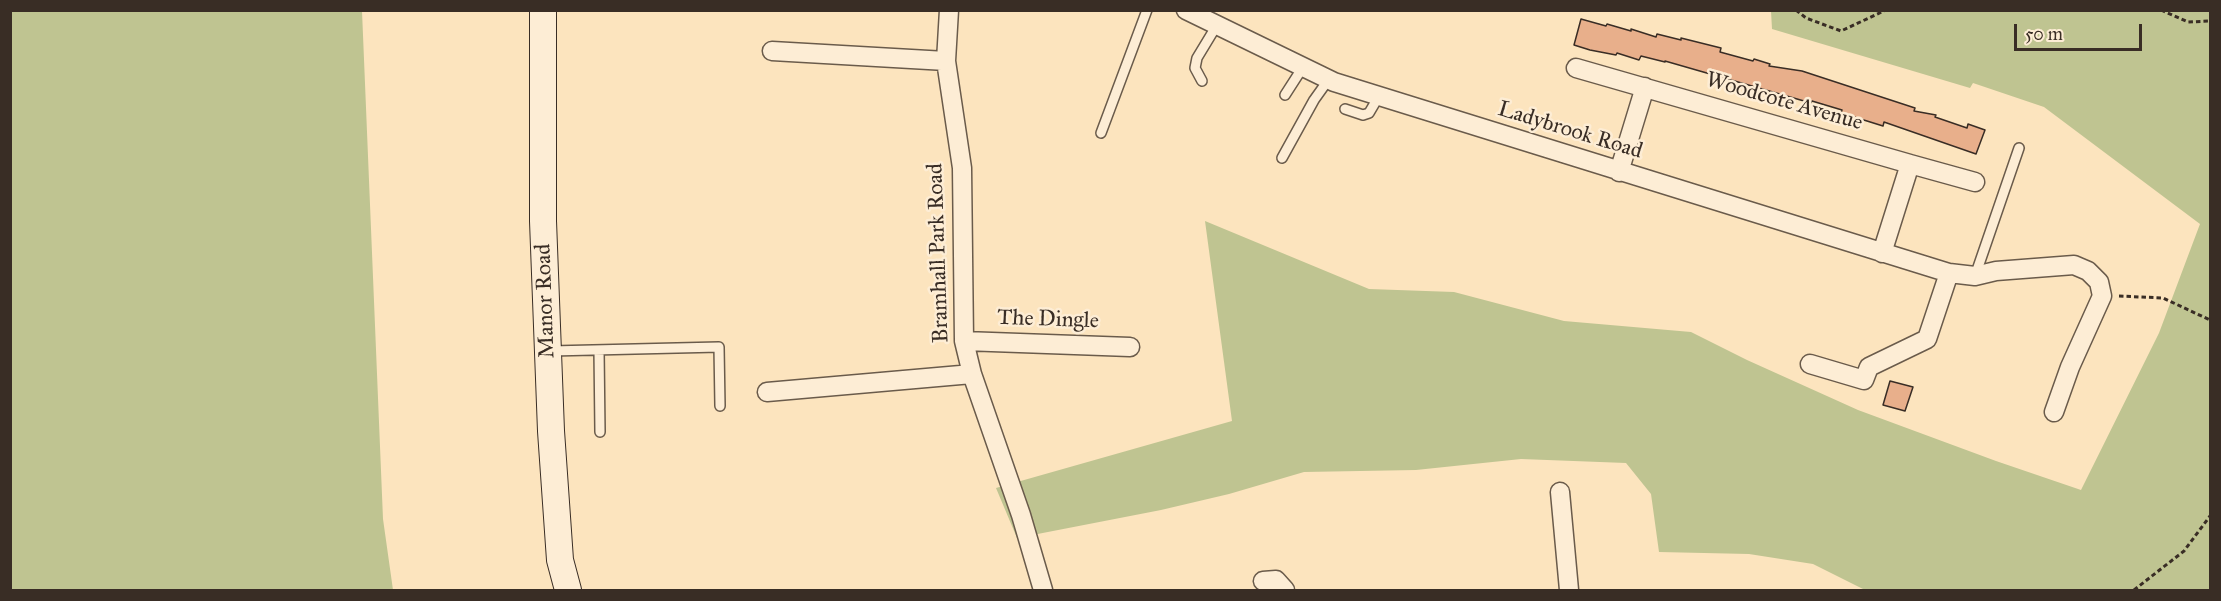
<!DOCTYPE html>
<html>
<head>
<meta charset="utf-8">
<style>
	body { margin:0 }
	#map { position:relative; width:2221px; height:601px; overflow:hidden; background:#fce4be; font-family:"IM FELL Great Primer",serif }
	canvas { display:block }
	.frame { position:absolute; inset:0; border:12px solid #392d25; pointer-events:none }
	.scale { position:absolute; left:2014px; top:24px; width:128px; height:27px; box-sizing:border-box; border:3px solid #392d25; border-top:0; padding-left:8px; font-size:18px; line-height:21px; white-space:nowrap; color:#392d25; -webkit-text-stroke:4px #fdedd5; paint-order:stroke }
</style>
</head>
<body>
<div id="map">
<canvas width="2221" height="601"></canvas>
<div class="frame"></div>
<div class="scale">50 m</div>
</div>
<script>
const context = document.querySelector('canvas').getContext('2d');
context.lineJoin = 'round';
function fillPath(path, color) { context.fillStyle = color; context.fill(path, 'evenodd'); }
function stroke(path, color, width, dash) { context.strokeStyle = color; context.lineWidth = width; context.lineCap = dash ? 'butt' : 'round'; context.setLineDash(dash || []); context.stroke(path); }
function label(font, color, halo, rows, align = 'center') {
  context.font = font + ' "IM FELL Great Primer",serif'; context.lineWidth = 5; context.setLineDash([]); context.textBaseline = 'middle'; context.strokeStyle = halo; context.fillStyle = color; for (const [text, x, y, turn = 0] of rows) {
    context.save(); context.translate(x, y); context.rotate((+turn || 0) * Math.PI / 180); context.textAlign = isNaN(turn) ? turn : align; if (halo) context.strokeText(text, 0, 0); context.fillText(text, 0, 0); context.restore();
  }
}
fillPath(new Path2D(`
	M10,11H362L383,519L393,590H11Z
	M1771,11H2210V590H1865L1813,564L1749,554L1659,552L1651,494L1626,463L1521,459L1416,470L1304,472L1229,494L1161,510L1017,538L996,488L1232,421L1205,221L1369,289L1454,292L1564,321L1691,332L1747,360L1858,410L1996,461L2081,490L2159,333L2200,224L2044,107L1973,83L1970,88L1772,29Z`), '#bfc491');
const building = new Path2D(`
	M1581,19L1606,26L1607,24L1631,31V29L1656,37L1657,34L1681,40V38L1721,48L1720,52L1753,61L1754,59L1770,64L1769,66L1802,71L1915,108L1914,111L1936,115L1935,117L1967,128L1968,124L1985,130L1976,154L1884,122L1883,126L1867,121L1841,113L1842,110L1812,101L1811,103L1665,61V62L1641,56L1639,60L1617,53L1616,55L1590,50L1574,45Z
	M1890,381L1913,387L1905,411L1883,405Z`);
fillPath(building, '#e8af8b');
stroke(building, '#392d25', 1.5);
const lane = new Path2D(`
	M1202,81L1195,68L1197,58L1217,25
	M1285,95L1303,67
	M1345,109L1363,115L1369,113L1379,96
	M1101,133L1147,10
	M1282,158L1314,100L1329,79
	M1975,276L2019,148
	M599,350L600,432
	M551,351L719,347L720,406`);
const street = new Path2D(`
	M949,10L946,61L962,168L964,341L972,374L1021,515L1043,590
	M1186,10L1334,82L1949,273L1975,276L1996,271L2074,265L2088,271L2099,282L2102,296L2070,367L2054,412
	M772,51L946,61
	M1576,68L1910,164L1882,253
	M1910,164L1975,182
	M1619,172L1645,87
	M964,341L1130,347
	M1810,364L1864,380L1869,367L1927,339L1949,273
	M767,392L972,374
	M1560,492L1569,590
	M1263,581L1276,580L1285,590`);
const secondary = new Path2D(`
	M543,10V221L551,431L560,560L568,590`);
stroke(lane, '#6a5b4b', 12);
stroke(street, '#6a5b4b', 21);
stroke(secondary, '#392d25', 28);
stroke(new Path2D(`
	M1796,10L1806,18L1841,31L1886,10
	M2161,10L2188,22L2210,21
	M2119,296L2163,298L2210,320
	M2134,590L2184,551L2210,516`), '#392d25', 3, [4.5, 3]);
stroke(lane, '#fdedd5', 9);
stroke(street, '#fdedd5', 18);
stroke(secondary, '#fdedd5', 26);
label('22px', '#392d25', '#fdedd5', [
	["Woodcote Avenue",1784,102,16],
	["Ladybrook Road",1570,131,17],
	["Bramhall Park Road",939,253,-92],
	["Manor Road",546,301,-92],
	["The Dingle",1048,320,2]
]);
</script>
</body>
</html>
